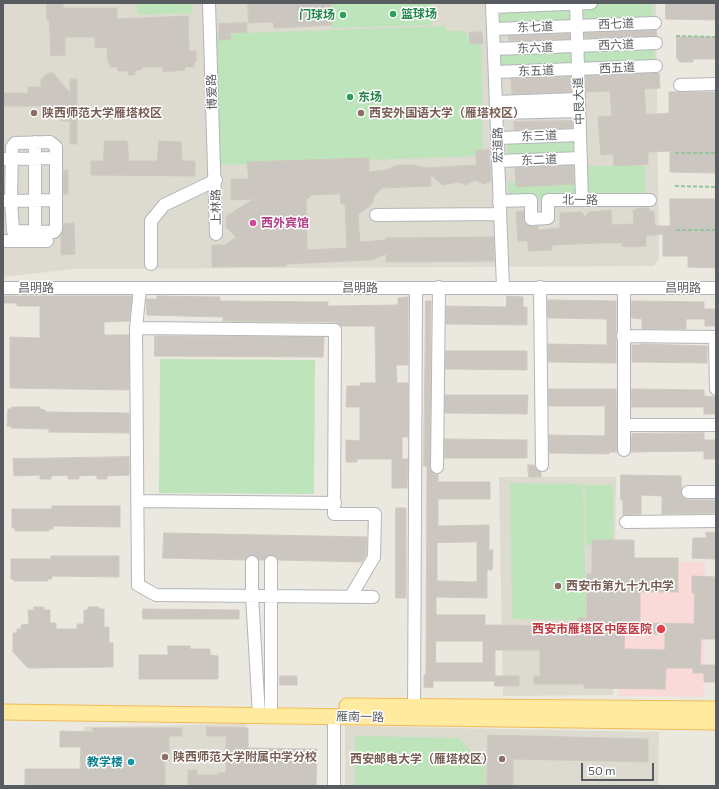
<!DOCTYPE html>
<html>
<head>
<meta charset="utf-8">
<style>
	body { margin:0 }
	#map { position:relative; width:719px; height:789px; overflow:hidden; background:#ebe8df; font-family:Commissioner,sans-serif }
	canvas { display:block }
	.frame { position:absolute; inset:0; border:4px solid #585c60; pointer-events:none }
	.scale { position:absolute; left:581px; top:763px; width:73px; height:18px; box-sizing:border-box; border:2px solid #585c60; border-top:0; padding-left:5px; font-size:12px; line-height:14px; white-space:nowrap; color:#585c60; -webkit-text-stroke:3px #fff; paint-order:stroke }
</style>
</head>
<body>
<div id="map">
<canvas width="719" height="789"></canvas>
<div class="frame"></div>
<div class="scale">50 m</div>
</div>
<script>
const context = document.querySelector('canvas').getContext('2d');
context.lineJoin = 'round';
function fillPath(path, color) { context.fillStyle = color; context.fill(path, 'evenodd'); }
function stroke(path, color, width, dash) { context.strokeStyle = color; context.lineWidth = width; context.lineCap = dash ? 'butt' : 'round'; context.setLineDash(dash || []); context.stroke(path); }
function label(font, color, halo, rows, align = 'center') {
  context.font = font + ' Commissioner,"Noto Sans SC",sans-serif'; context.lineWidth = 3; context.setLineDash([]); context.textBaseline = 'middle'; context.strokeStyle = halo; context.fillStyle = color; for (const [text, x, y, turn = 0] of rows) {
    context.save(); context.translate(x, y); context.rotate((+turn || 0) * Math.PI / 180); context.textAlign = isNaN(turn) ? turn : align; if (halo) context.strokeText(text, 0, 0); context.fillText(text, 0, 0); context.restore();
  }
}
fillPath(new Path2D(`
	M3,3H656L659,258L654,266L73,269L3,277Z
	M499,477H616L613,695L503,696Z
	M246,724V786H85L84,727Z
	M345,726L659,732L658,786H345Z`), '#dddad0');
fillPath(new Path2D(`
	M619,561L705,562L704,697L618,696Z`), '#fadad9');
fillPath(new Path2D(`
	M137,3H191L192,13L137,15Z
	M330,3H431L432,25L331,28Z
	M652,3L653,20L583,23L582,4Z
	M569,5L570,25L499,27L498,8Z
	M446,26V31H466L467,37L481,36L483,156L221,165L216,34Z
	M654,45L655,65L584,67L583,48Z
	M571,48L572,67L501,70L500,51Z
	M577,138V156L507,159V140Z
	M586,166H645L646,198L586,199Z
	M579,179L580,198L509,201L508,182Z
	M160,359L315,360L314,494L159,493Z
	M510,483L583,484L586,620L512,619Z
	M585,485H613V545H586Z
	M355,736L459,738L485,767V786H355Z`), '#bde4bb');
const building = new Path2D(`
	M47,3H63V8H117V19L188,16L189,51H196V62H194V67H185V70L163,72V67H142V70H135V75H128V71H118V67H110V63H108L107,47L95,48V37H65V55L51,56L49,19H47Z
	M248,3H331L332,25L274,28L273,22L249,23Z
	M666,3H716V20L666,19Z
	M247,23V32L230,33L231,39L219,40V24Z
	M656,30L657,36L585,38L584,33Z
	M482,32L483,43L470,44L469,33Z
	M569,34L570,39L509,41L508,36Z
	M677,37H716V59H693V62H679V59H677Z
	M48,73H53L70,93V79H77V144H70V121H61V106H3V93H28V87H41V80Z
	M656,73H659L660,88L644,89L646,115L669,113V92H716V173L670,172V151L648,152V164L635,165L614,166L613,154L601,155L598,117L612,116L610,91L586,92V76Z
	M571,77V92L512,94L511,79Z
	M572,121V128L514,130V122Z
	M105,141H127L129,161H157L159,141L181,142L182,161H195V176L91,175V161H103Z
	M476,150H489L491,181L484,184L475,180L465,185L459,182L443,185L431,175V186L382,188L374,196L373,201L370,206L358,214L360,242L386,240V238L494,237V261L386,262V254L371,260L286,264V266L212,267V245H226L236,237L226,227V218L228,215L254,199L231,200V179H249L247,162L369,158V172L385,170L399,165H413L426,168L476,165ZM340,194L341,204H345L347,248L307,250L306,200L312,195Z
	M573,166L574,184L516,187L515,168Z
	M64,170H68V194H64Z
	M670,199H716V268L688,267V256H663V234L646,236V246L629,247L622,246V243H600L552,245V250L528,251V241H518L516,212L524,211L525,223L531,226H538V230L560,228V213L581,212L585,217L589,212L611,210L612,225L634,224L633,210H637L636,208H649L650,212L654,211L655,226H670Z
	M74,223L75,254L61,255V235L64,224Z
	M3,296H132L129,321L104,322V335H129V390L10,388V337L40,338V306H17V303H3Z
	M157,296L220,297V301L328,302V306L398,305V298L408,297V365H396L397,383H408V437H402V459H408L407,488H392V459H357V462H346V440L360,441V407H346L347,386H360V383H376L375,326H341L335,322L223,321V317L147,315L146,299H157Z
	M507,296L523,297V307H527V325L446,324V306L506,307Z
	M548,300L616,301V363L548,362V344L607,345V319L548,318Z
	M426,301H431L430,470L434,474H438V482H490V499H438V526L489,525V550H493L492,570H487V598L436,597V615H485V625L578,626V618H587V574H592V540H634V558H678V592H640V624L625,623L624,649L665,650V634H645V623L694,624L695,593H692V576L716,577V639H701L700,665H716V682H704V673H693V668H666L665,689L584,688V684H534V676H540V650H495V681H433V688L424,687V675H426L427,466H424ZM477,542V582L437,581V543ZM436,641H483V663H436Z
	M632,301L704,302V309H716V326H705V319H686V329H642V319L632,318Z
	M155,336L324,337L323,357L155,356Z
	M641,344L707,346V363L632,362V345H641Z
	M446,351H527V370L446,369Z
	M549,389H616L617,452H609V454L549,453V435L605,436V406H549Z
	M632,389L704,390V396L716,397V414H704V407H632Z
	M445,395H528L527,414L445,413Z
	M12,407H40V409L45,410V412L129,413V433L49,432V429L11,428V426H7L8,409H12Z
	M704,433V440H716V459H704V451L631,452L632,434Z
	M445,439L527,440V458H445Z
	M129,457V475L107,476V479H97V475L79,476V479H68V475L51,476V479H40V475L14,476L13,459Z
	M528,465H534L536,469L541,472V477H529Z
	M621,475L681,476L682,496L688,500H716V513L662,514V496L641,495V514L623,515V500H621Z
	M52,506H120V527L53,526V529H49V531H15V528H12V509H52Z
	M396,508H406V598H396Z
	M706,532L716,533V559L692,558L693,538H706Z
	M164,533L367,537L366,555L362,562L278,560L275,556L271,555L267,556L264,560H259L256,556L252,555L248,556L245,560L163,558Z
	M51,556H119V577L52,576V579H48V581H14V579H11V559H51Z
	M34,607H44V610H50V623H56V629H77V624H84V610H88V607H99V609H104V627H109V643H113V667L28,668L13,652V633H17V629H21V625L29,624L28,610H34Z
	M143,609L239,610V619H143Z
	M168,646H190V649H210V655L218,656V679H139V655H168Z
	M280,676H297V685H280Z
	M495,676H519V686H495Z
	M207,727L248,728V748L317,749L316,786H188V770H197V775H218V773H226V736H207Z
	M93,728H182V736H169V761H165V786H25V769H80L81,747H60V731L93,732Z
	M488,735L648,739V762L513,759V786H487Z`);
fillPath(building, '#cbc6c0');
stroke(building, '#d0c9bd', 1);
const minor = new Path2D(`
	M209,3L216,234
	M492,3L503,287
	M576,3L582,199
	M492,7L591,3
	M494,29L655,23
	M494,49L656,43
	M495,72L656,66
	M680,85L716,84
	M496,102L579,99
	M497,113L579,111
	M498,138L580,135
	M35,142V232
	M50,142L56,147V229L54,232L13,231L11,200L12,147L15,143Z
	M3,159L56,158
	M498,161L581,158
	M3,201L56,200
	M499,201L531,200V219L548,218V200H650
	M376,215L500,214
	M3,241H47
	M151,264V221L164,205L216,180
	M540,287L542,465
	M3,288H716
	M140,288L136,328L138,585L156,595L373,597
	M624,288V450
	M136,328L335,330L334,514H375L374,557L351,596
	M623,336L715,337L716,389
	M624,425H716
	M437,467L439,287
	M688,492H716
	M137,501L335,503
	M626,522L716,521
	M252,562V596L259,715
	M414,714L416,288
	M271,715V562
	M334,786V716`);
const major = new Path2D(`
	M347,706L716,709
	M3,712L716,722`);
stroke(minor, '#b2b6ba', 14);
stroke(major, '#f1bb53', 17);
stroke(new Path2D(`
	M676,36L716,37
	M675,153H716
	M675,186L716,187
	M676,230H716`), '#94c59f', 2, [4, 2]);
stroke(minor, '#fff', 12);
stroke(major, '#ffeaa0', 15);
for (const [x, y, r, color] of [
	[393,14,4,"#2e9e5b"],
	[343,15,4,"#2e9e5b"],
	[350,97,4,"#2e9e5b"],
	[34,113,4,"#8d6e63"],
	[361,113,4,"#8d6e63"],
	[253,223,4,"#d1479c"],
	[558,586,4,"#8d6e63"],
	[661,629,5,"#e0444e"],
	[165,757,4,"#8d6e63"],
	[502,759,4,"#8d6e63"],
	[131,762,4,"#0f9aa8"]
]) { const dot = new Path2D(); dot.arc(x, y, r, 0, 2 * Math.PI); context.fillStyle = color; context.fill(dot); stroke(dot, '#fff', 1.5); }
label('bold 12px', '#27864d', '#fff', [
	["篮球场",401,14],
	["门球场",335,15,"right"],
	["东场",358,97]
], 'left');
label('12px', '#585c60', '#fff', [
	["西七道",616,24,-2],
	["东七道",535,27,-2],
	["西六道",616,45,-2],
	["东六道",535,48,-2],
	["西五道",617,68,-3],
	["东五道",536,71,-2],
	["博爱路",212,92,-92],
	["中艮大道",579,101,-92],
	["东三道",539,136,-2],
	["宏道路",498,145,-91],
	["东二道",539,160,-2],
	["北一路",580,200,1],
	["上林路",216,207,-91],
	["昌明路",36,288],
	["昌明路",360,288],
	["昌明路",683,288],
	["雁南一路",360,717,1]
]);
label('bold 12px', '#785e54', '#fff', [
	["陕西师范大学雁塔校区",42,113],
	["西安外国语大学（雁塔校区）",369,113],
	["西安市第九十九中学",566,586],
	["陕西师范大学附属中学分校",173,757],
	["西安邮电大学（雁塔校区）",494,759,"right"]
], 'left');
label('bold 12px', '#b23c85', '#fff', [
	["西外宾馆",261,223]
], 'left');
label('bold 12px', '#be3a42', '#fff', [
	["西安市雁塔区中医医院",652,629]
], 'right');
label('bold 12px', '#0d838f', '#fff', [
	["教学楼",123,762]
], 'right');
</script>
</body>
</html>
